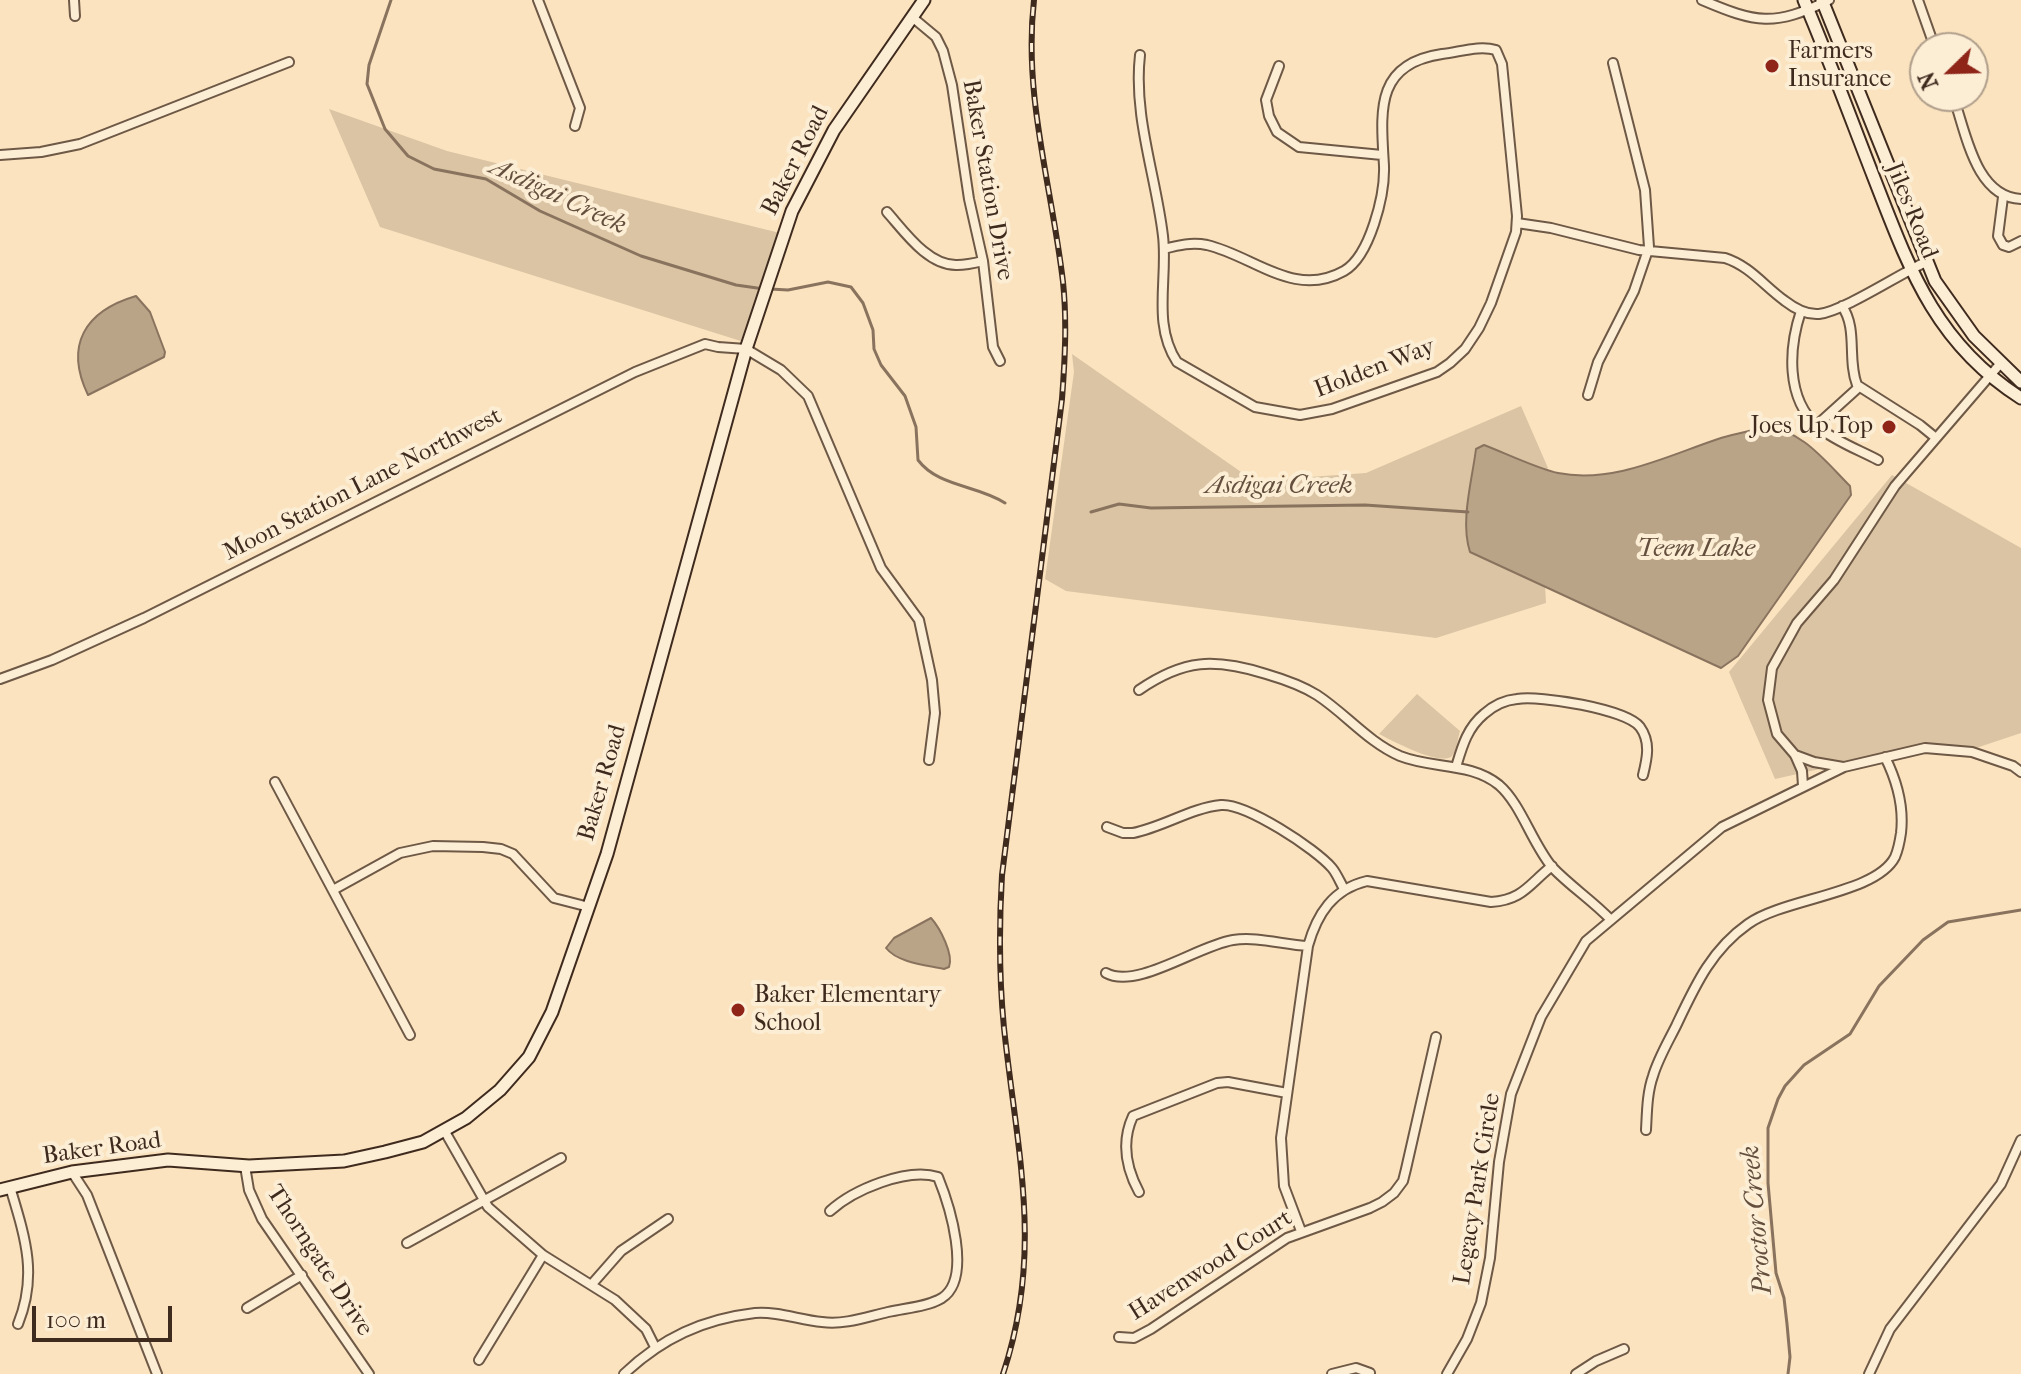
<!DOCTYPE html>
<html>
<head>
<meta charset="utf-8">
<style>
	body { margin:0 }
	#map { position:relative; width:2021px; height:1374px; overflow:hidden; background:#fae3be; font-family:"IM FELL French Canon",serif }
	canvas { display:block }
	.north { position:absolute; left:1909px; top:32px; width:80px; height:80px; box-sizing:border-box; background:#fcedd5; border:2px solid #b09f8c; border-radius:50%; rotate:247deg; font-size:22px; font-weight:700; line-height:32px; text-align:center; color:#3f2a1e }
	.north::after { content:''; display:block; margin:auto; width:28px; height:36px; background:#8f2418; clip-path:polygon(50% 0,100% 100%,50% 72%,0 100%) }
	.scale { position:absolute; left:32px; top:1306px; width:140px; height:36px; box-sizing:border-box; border:4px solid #3f2a1e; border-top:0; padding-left:10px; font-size:24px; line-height:28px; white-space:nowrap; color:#3f2a1e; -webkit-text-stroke:6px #fcedd5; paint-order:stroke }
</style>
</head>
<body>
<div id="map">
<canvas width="2021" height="1374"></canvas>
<div class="north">N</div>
<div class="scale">100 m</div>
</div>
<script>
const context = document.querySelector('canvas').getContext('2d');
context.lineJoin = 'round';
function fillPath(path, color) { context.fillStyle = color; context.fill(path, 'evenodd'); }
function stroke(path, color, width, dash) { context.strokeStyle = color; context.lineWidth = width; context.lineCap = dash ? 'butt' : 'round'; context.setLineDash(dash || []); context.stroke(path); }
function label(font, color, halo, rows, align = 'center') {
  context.font = font + ' "IM FELL French Canon",serif'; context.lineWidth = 8; context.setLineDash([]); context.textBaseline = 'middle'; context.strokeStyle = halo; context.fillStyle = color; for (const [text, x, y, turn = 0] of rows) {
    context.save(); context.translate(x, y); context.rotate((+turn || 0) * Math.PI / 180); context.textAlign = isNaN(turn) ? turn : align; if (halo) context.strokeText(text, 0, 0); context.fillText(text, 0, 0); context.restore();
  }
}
fillPath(new Path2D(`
	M329,109L447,151L784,234L747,343L380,227Z
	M1072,354L1254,481L1366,473L1521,406L1548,468L1496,518L1543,551L1546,603L1436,638L1066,591L1045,579L1074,372Z
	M1892,475L2021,548V733L1970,750L1891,753L1775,779L1729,672Z
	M1417,694L1460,731C1458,737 1457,750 1452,756C1441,767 1391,740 1379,734Z`), '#dac4a3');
const water = new Path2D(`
	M136,296L150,312L165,352L164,357L88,395C64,345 85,311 136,296Z
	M1765,426C1802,430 1825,461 1850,486L1851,495L1738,656L1721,668L1470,552C1460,521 1472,481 1476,449L1484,445C1505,453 1538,469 1558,473C1613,484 1667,456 1718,439C1733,434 1750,432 1765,426Z
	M931,918C940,928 954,955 949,967L944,969C926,965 898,963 886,948L894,938Z`);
fillPath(water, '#baa488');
stroke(water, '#89735e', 2);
stroke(new Path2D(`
	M391,0L369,65L367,84L385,129L408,156L434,169L486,179L540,211L641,256L736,285L764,289
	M770,289L788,290L828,282L851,287L863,303L873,330L874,349L881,365L905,396L916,427L918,460C938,487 978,485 1005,503
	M1091,512L1119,504L1151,508L1365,505L1468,512
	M1788,1374L1790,1357L1787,1324L1784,1298L1776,1273L1768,1183V1128L1778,1099L1785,1086L1804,1065L1850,1034L1879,986L1923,940L1948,922L2021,910`), '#89735e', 3);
const street = new Path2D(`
	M74,0L75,16
	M538,0L580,108L575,126
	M1702,0C1756,23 1774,27 1829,0
	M1918,0L1935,48
	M912,17L936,37L943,51L952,85L969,199L983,261L993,347L1000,361
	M1140,55C1133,116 1156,176 1163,236C1168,279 1152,324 1177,362L1255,407L1300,415L1332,409L1437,372L1450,363L1465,349L1479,328L1491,303L1516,232L1517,216L1502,64L1496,50C1479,45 1460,52 1442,54C1374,64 1381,112 1384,166C1385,195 1370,256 1344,271C1294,299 1254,256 1207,245C1192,242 1179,245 1164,249
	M1279,66L1266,100L1269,116L1277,132L1299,147L1382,155
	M1953,96C1966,132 1975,197 2021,199
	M0,155L41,152L80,144L289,62
	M2003,197L1998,236L2003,245L2009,247L2021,241
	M887,212C904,231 928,266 957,265C966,265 975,263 983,261
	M1517,223L1551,228L1639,250L1725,258C1750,266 1764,286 1785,301C1794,308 1807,315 1819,314C1844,311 1899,274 1926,262
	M1842,306C1858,329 1847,359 1857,385L1920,425L1936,438
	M1801,311C1789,347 1785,398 1818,427C1835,441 1859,450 1878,460
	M1588,395L1598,362L1634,291L1649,247L1645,190L1613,63
	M1817,425L1859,387
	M0,679L52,660L144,618L635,372L705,344L718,347L746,349L781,370L808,396L881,568L919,620L932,680L935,713L929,760
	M1139,690C1184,659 1214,658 1266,674C1283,679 1301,685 1317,695C1346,714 1368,742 1400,756C1432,769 1471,762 1499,785C1521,804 1532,843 1552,867C1570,886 1593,901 1611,920
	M1795,755L1814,762L1843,767
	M1456,767C1462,747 1467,728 1484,714C1493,706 1505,700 1517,699C1540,695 1626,709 1640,727C1651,742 1647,759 1643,775
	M275,782L410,1035
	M1803,786L1802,771L1795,755L1777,734L1768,700L1772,668L1797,623L1834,580L1895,486L2000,364
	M1107,827L1123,833H1133C1163,827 1191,808 1221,805C1246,803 1316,849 1332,868C1337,874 1340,882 1344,889
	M333,890L400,853L433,846L483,847L501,849L513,854L554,898L589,907
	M1106,973C1137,990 1199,945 1233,940C1257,936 1284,945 1308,946
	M444,1130L488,1207L543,1255L615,1300L646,1329L655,1347
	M1646,1130C1647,1112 1647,1093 1653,1076C1658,1059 1668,1042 1676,1026C1695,986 1711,950 1748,924C1784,898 1876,894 1895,857C1898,850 1900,840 1901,833C1904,807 1897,781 1885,757
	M245,1166L249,1190L262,1219L369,1374
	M72,1172L87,1195L157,1374
	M10,1187C25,1237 38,1275 18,1324
	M1139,1192C1126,1168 1121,1142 1133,1116L1217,1083L1228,1082L1287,1093
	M1301,1231L1284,1186L1281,1138L1308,946C1317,914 1333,889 1367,881L1491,902C1523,900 1529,884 1552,866
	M407,1243L561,1158
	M592,1284L621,1251L668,1219
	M247,1308L302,1275
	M1119,1337L1134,1338L1151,1329L1287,1238L1370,1208L1382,1202L1394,1193L1403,1181L1406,1169L1436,1037
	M479,1360L543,1255
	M624,1374C662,1338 703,1319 755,1313C777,1311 800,1320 822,1322C845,1325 866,1317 888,1312C905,1308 927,1307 942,1298C973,1278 949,1204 938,1177C907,1167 853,1190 830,1211
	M1332,1374L1356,1368L1370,1373
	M1447,1374L1467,1339L1481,1303L1490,1258L1499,1162L1511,1094L1541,1017L1586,941L1722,827L1844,767L1925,748L1972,752L2013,766L2021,772
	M1576,1374L1596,1361L1624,1349
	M1869,1374L1890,1329L2001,1184L2021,1140`);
const secondary = new Path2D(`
	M1804,0C1829,59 1851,119 1874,178C1909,268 1935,343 2021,398
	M1822,0L1935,281L1974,336L2021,382
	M0,1190L72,1172L168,1160L249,1166L344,1161L385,1152L423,1142L466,1118L500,1090L529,1057L552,1012L607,854L746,349L792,211L834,130L924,0`);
stroke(street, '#6e5846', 12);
stroke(secondary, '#3f2a1e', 15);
stroke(street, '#fcedd5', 8);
stroke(secondary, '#fcedd5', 11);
const rail = new Path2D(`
	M1003,1374C1044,1251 1017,1152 1004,1028C999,977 999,926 1002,875L1062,399C1065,359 1067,321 1063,282C1052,187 1023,96 1034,0`);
stroke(rail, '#3f2a1e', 6);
stroke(rail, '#fcedd5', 3, [9]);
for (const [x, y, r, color] of [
	[1772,66,8,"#8f2418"],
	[1889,427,8,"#8f2418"],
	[738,1010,8,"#8f2418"]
]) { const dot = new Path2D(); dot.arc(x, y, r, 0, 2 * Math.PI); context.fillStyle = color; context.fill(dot); stroke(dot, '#fcedd5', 3); }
label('24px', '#3f2a1e', '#fcedd5', [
	["Farmers",1788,52],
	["Insurance",1788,80],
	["Joes Up Top",1873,427,"right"],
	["Baker Elementary",754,996],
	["School",754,1024]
], 'left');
label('24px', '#3f2a1e', '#fcedd5', [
	["Baker Road",796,161,-63],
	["Baker Station Drive",987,180,80],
	["Jiles Road",1911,211,68],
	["Holden Way",1375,369,-21],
	["Moon Station Lane Northwest",363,485,-27],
	["Baker Road",603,783,-74],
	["Baker Road",102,1149,-8],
	["Legacy Park Circle",1478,1189,-81],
	["Thorngate Drive",319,1261,57],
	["Havenwood Court",1211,1266,-32]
]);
label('italic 26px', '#644f3e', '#fcedd5', [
	["Asdigai Creek",558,197,25],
	["Asdigai Creek",1279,487],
	["Teem Lake",1696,550],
	["Proctor Creek",1758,1220,-95]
]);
</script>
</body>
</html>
